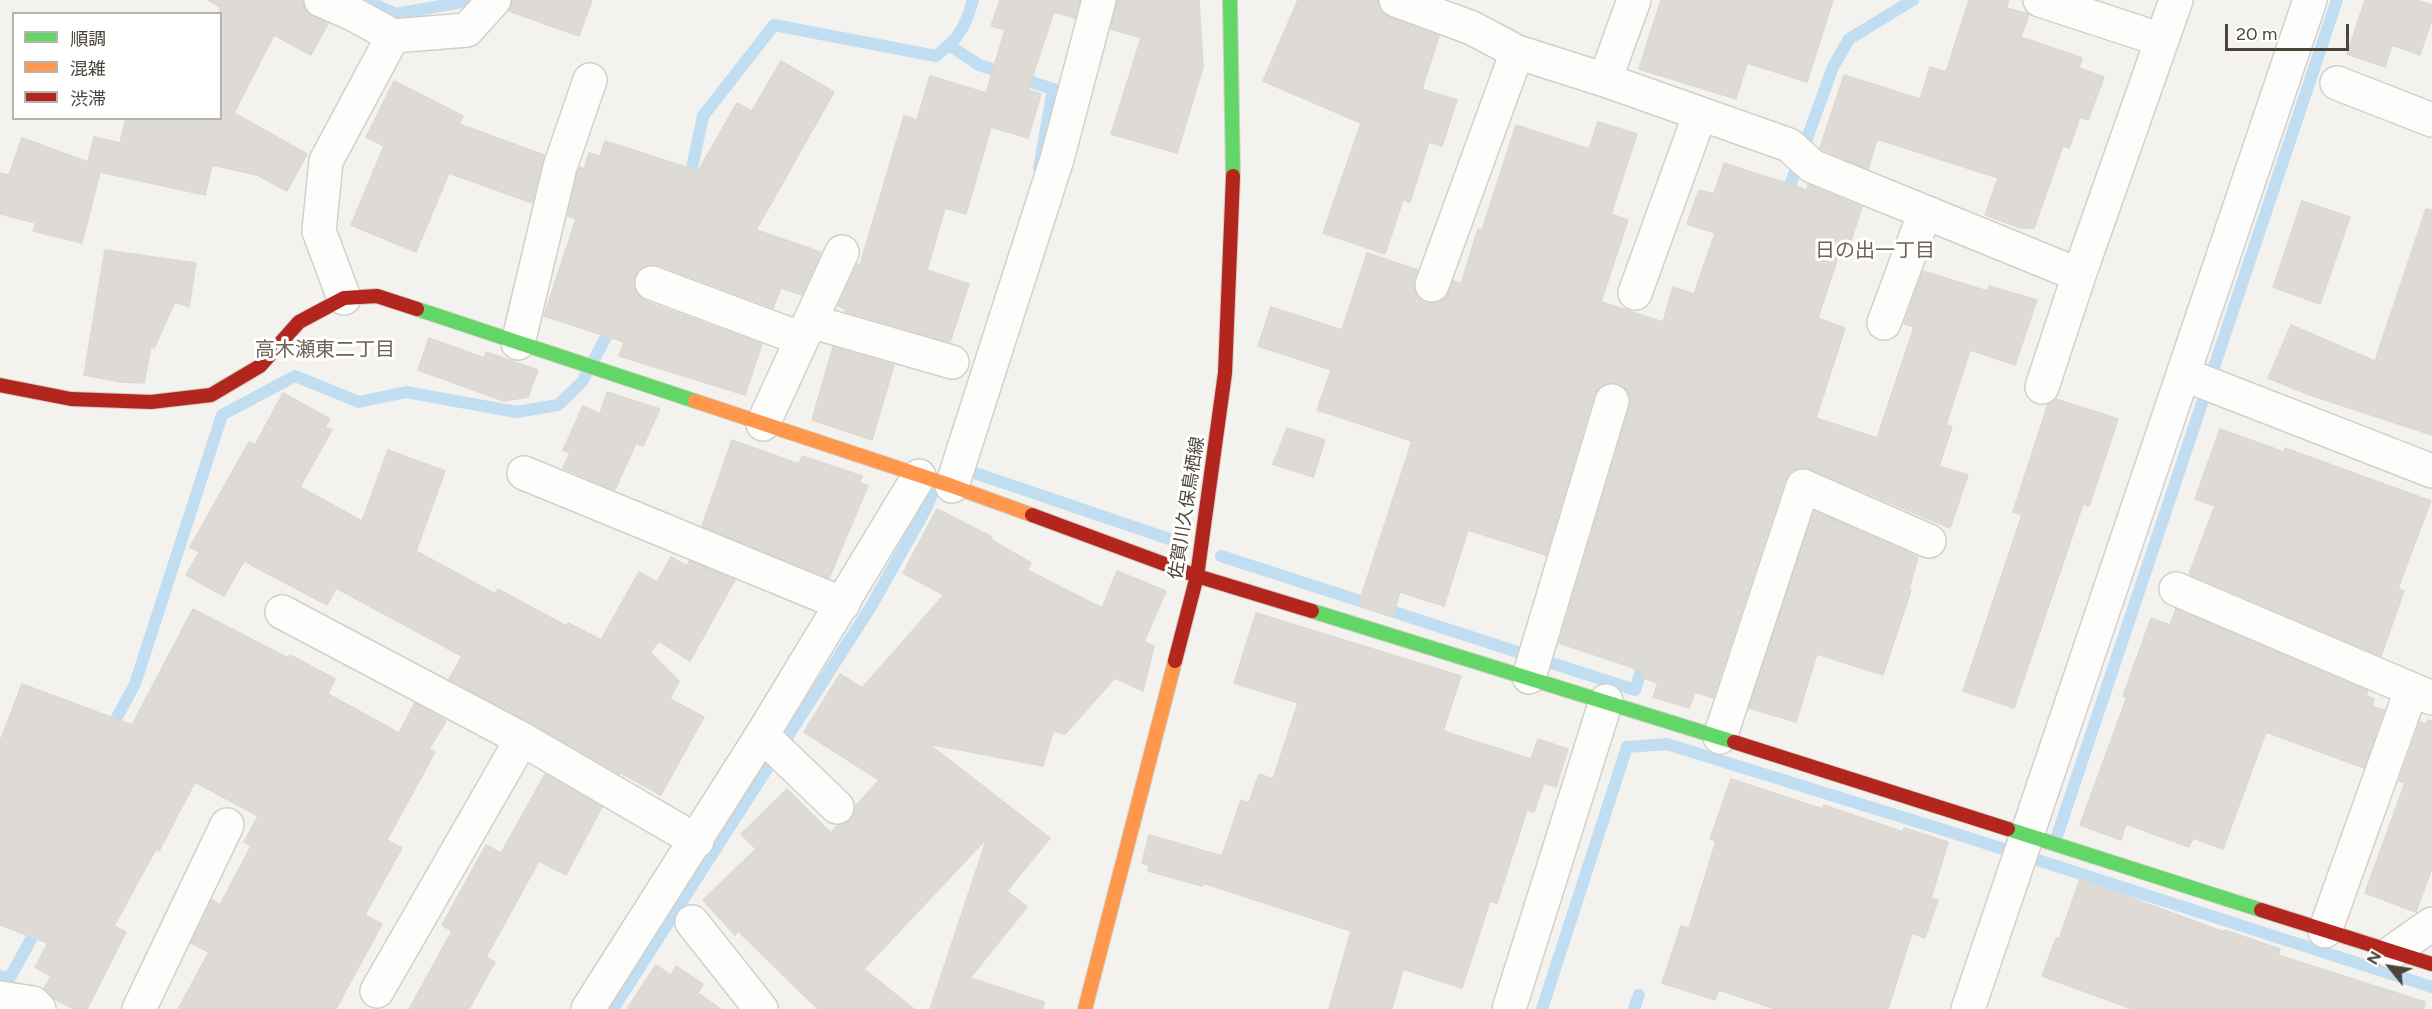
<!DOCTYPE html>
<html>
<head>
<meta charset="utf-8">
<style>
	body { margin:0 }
	#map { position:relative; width:2432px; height:1009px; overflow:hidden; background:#f4f2ee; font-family:Figtree,"Noto Sans JP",sans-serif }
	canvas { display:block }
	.legend { position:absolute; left:12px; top:12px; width:210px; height:108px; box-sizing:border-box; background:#fff; border:2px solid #b7b4b0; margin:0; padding:8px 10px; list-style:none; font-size:18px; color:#4b4439 }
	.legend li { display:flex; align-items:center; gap:12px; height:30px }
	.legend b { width:30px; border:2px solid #b7b4b0 }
	.north { position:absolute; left:2360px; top:937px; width:60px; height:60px; -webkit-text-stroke:4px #fff; paint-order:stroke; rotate:300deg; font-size:16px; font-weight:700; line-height:24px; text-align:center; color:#4b4439 }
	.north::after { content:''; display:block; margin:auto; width:21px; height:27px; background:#4b4439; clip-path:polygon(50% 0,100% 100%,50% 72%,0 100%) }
	.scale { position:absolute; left:2225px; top:24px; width:124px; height:27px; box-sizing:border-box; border:3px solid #4b4439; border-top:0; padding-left:8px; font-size:18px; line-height:21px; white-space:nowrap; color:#4b4439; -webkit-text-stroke:4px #fff; paint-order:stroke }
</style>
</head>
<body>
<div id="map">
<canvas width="2432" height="1009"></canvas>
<ul class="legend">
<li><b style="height:8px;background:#63d668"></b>順調</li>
<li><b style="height:8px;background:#ff974d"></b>混雑</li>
<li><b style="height:8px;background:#b3261e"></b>渋滞</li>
</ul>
<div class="north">N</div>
<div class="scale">20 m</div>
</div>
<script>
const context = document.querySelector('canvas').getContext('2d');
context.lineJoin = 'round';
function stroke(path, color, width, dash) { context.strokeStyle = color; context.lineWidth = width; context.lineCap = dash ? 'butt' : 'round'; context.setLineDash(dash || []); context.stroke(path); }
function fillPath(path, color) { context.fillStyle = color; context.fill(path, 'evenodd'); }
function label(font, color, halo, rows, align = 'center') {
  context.font = font + ' Figtree,"Noto Sans JP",sans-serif'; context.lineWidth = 6; context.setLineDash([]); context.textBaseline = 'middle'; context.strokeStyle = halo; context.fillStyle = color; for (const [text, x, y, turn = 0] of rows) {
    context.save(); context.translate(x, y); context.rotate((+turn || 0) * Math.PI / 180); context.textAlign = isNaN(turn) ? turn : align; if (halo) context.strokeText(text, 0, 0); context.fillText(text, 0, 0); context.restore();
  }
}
stroke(new Path2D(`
	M365,0L396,14L462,2L464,0
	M949,45L979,65L1053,89L1039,168
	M686,185L690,177L703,116L774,25L936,56C959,38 965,28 973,0
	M1785,199L1833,67L1849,39L1913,0
	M628,296L650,253
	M960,465L966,470L1181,543
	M1221,556L1635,690L1646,655
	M109,732L135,684L222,415L295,376L359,402L406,392L516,412L558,405L582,382L614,322
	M2055,842L2337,0
	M0,976L9,979L40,923
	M613,1009L870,608L926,509L937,482
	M1542,1009L1627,747L1667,744L1963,836L2432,987
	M1634,1009L1639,995`), '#c0ddf1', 12);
const building = new Path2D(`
	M208,0H303L306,11L328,24L311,55L274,35L234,113L307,154L287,191L257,175L212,165L205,195L100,172L82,243L33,231L36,223L0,214V173L9,175L22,138L88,162L94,137L120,143L126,118H220V7Z
	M512,0H592L579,36L509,11Z
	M1000,0H1080L1075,18L1054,12L1028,90L1041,94L1028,138L991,127L966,214L945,208L927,270L969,284L950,342L844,311L845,309L838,306L857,264L860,265L904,116L917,120L930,76L986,93L1005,30L991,26Z
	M1117,0H1199L1203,67L1177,153L1111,134L1141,38L1111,29Z
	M1298,0H1378L1381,12L1389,17L1439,36L1422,89L1457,100L1442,146L1429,142L1410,202L1403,200L1385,254L1323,233L1361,123L1263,81Z
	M1661,0H1833L1807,82L1747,63L1736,99L1639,69Z
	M1969,0H2009L2006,8L2029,14L2021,37L2082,58L2079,68L2104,77L2088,120L2080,117L2069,148L2063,146L2034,228H2021L1985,215L1998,178L1877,139L1868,169L1820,148L1844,75L1920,99L1930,67L1946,72Z
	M2365,0H2417L2432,5V19L2420,55L2392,45L2385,67L2347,54Z
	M781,61L834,92L756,230L821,252L802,295L781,288L773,308L658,265H648L641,268L634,277V287L637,294L645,301L762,344L745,395L619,356L624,342L544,316L576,219L568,216L578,172L580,167L584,169L589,153L600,156L605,141L698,171L737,103L752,111Z
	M394,81L463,116L459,124L544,155L532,203L449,173L416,252L351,225L384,146L366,137Z
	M1598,122L1637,134L1611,214L1628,220L1601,302L1663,322L1673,287L1694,294L1715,233L1687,224L1699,190L1714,194L1724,163L1807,190L1808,185L1862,207L1845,259L1838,257L1818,318L1845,328L1816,418L1877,438L1914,327L1904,324L1923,271L1987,291L1989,286L2037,300L2015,365L1970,350L1946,425L1952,427L1939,466L1968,475L1950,528L1810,469L1801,467L1791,471L1785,480L1713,698L1695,692L1689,708L1653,697L1658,683L1641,677L1643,671L1559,643L1630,406V396L1625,388L1618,383H1608L1600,387L1594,395L1546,555L1468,530L1444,606L1400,592L1393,616L1358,606L1412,441L1317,410L1331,370L1258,346L1271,307L1342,330L1367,253L1418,270L1414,288L1418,297L1426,303H1435L1444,300L1453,281L1461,284L1478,229L1482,230L1516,125L1589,149Z
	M2302,201L2350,217L2320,304L2273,287Z
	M2426,209L2432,210V435L2307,394L2268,378L2291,325L2375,361Z
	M105,250L196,263L189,307L175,302L154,348L151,347L144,383L121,382L84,375Z
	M429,338L484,358L486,352L538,370L528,397L504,401L418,370Z
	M833,347L894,365L872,440L812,420Z
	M607,392L660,409L643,446L636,443L615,490L563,468L570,453L563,450L583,406L600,414Z
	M283,393L330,419L325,428L332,430L300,487L362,521L388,450L445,471L416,551L495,594L498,589L566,626L568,623L601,640L639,572L657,582L671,557L687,566L689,561L735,580L690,661L659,641L650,652L679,681L670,699L704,717L661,795L621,773L620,774L531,723L449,679L462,656L336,588L327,605L244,561L224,596L186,575L199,552L190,547L249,442L255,445Z
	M2056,399L2118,419L2089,506L2083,504L2014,708L1963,691L2022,515L2013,512L2048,404Z
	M1287,428L1325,440L1313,477L1273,464Z
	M2220,429L2284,452L2285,448L2431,501L2398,588L2404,591L2381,656L2189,574L2215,506L2195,499Z
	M732,440L799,464L802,456L862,476L860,483L868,486L829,578L702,526Z
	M937,509L992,537L990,539L1031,563L1027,570L1102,608L1117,571L1166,591L1144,642L1154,646L1143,691L1115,678L1065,734L1053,731L1043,766L929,744L1050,838L1007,891L1027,907L970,978L1044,1002L1043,1009H930L987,838L864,969L914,1009H818L738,931L735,935L703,900L756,849L741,834L787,789L831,833L838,825L851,820L855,807L879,780L804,732L840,674L862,688L944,595L903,573Z
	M1814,511L1918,557L1909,589L1911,590L1883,675L1817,654L1796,722L1749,708Z
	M193,609L288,658L290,655L335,679L328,694L399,733L415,703L446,721L429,749L435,752L387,840L402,848L365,915L382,924L336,1009H178L209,952L191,943L212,900L220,905L251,846L244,842L258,816L195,782L159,851L156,849L114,926L126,932L87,1009H74L53,998L44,989L51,976L35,967L48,943L0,925V741L22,684L132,725Z
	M2176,609L2368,691L2366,696L2374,699L2372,706L2384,710L2364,768L2266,732L2223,849L2193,838L2189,847L2126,824L2121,840L2080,825L2127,697L2123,696L2151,618L2170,625Z
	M1256,613L1461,676L1443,731L1531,759L1538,739L1568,749L1556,787L1544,783L1534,812L1527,810L1497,903L1490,901L1462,988L1403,969L1392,1009H1329L1351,931L1203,883L1202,886L1148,871L1149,865L1142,863L1149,835L1222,856L1241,800L1249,803L1259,774L1273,779L1298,703L1234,683Z
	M2428,720L2432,721V868L2416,912L2365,893L2405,783L2399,781L2420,722L2426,724Z
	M545,774L602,807L566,875L539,861L486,957L495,962L469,1009H409L452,931L442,925L486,845L501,853Z
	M1731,779L1823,809L1824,805L1903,832L1904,828L1948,842L1931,898L1938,900L1925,938L1912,933L1888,1009H1775L1719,990L1715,1000L1662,983L1681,926L1689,928L1716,841L1710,839Z
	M2080,879L2224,932L2225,930L2280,949L2278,955L2425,1002L2424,1009H2132L2042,976L2056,938L2059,939Z
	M656,965L671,975L676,966L703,984L698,993L721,1009H627Z`);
fillPath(building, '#dedbd6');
stroke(building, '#dcd9d4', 1.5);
const street = new Path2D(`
	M321,0L355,15L393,36L326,161L319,231L344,298
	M1396,0L1472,28L1517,52L1605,80L1789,145L1812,166L2079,275
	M2040,0L2162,40
	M393,36L467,30L494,0
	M1605,80L1634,0
	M2337,83L2432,120
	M652,283L802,339
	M1432,285L1517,52
	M1635,293L1700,114
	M810,321L952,362
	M1884,323L1925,212
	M518,343L560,167L590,80
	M2183,374L2432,471
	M2042,387L2079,275L2176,0
	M763,424L842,252
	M524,473L843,604
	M952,486L1057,159L1099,0
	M2176,589L2432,698
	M282,612L522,739L697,841
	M1529,677L1612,401
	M762,735L837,807
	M1720,737L1803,486L1929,541
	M692,922L761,1009
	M2325,931L2411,691
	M2392,952L2432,924
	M377,991L522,739
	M0,998L33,1003L39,1009
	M139,1009L227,825
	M588,1009L762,735L919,476
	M1509,1009L1606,701
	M1968,1009L2310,0`);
const fast = new Path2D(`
	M1230,0L1233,176
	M417,309L695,401
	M1312,611L1734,742
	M2008,829L2261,910`);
const slow = new Path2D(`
	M695,401L952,486L1032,515
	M1085,1009L1175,661`);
const jam = new Path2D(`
	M0,385L71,399L151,402L211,395L260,366L299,322L344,298L377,296L417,309
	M1032,515L1197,576L1312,611
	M1175,661L1197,576L1225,373L1233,176
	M1734,742L2008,829
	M2261,910L2432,964`);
stroke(street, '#d2d0cb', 36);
stroke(fast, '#d3cfc5', 16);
stroke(slow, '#d3cfc5', 16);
stroke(jam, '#d3cfc5', 16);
stroke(street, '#fdfdfc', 33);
stroke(fast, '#63d668', 14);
stroke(slow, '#ff974d', 14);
stroke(jam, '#b3261e', 14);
label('18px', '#4b4439', '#fff', [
	["佐賀川久保鳥栖線",1187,508,-81]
]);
label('20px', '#6e6250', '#fff', [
	["日の出一丁目",1875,251],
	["高木瀬東二丁目",325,350]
]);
</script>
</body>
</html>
